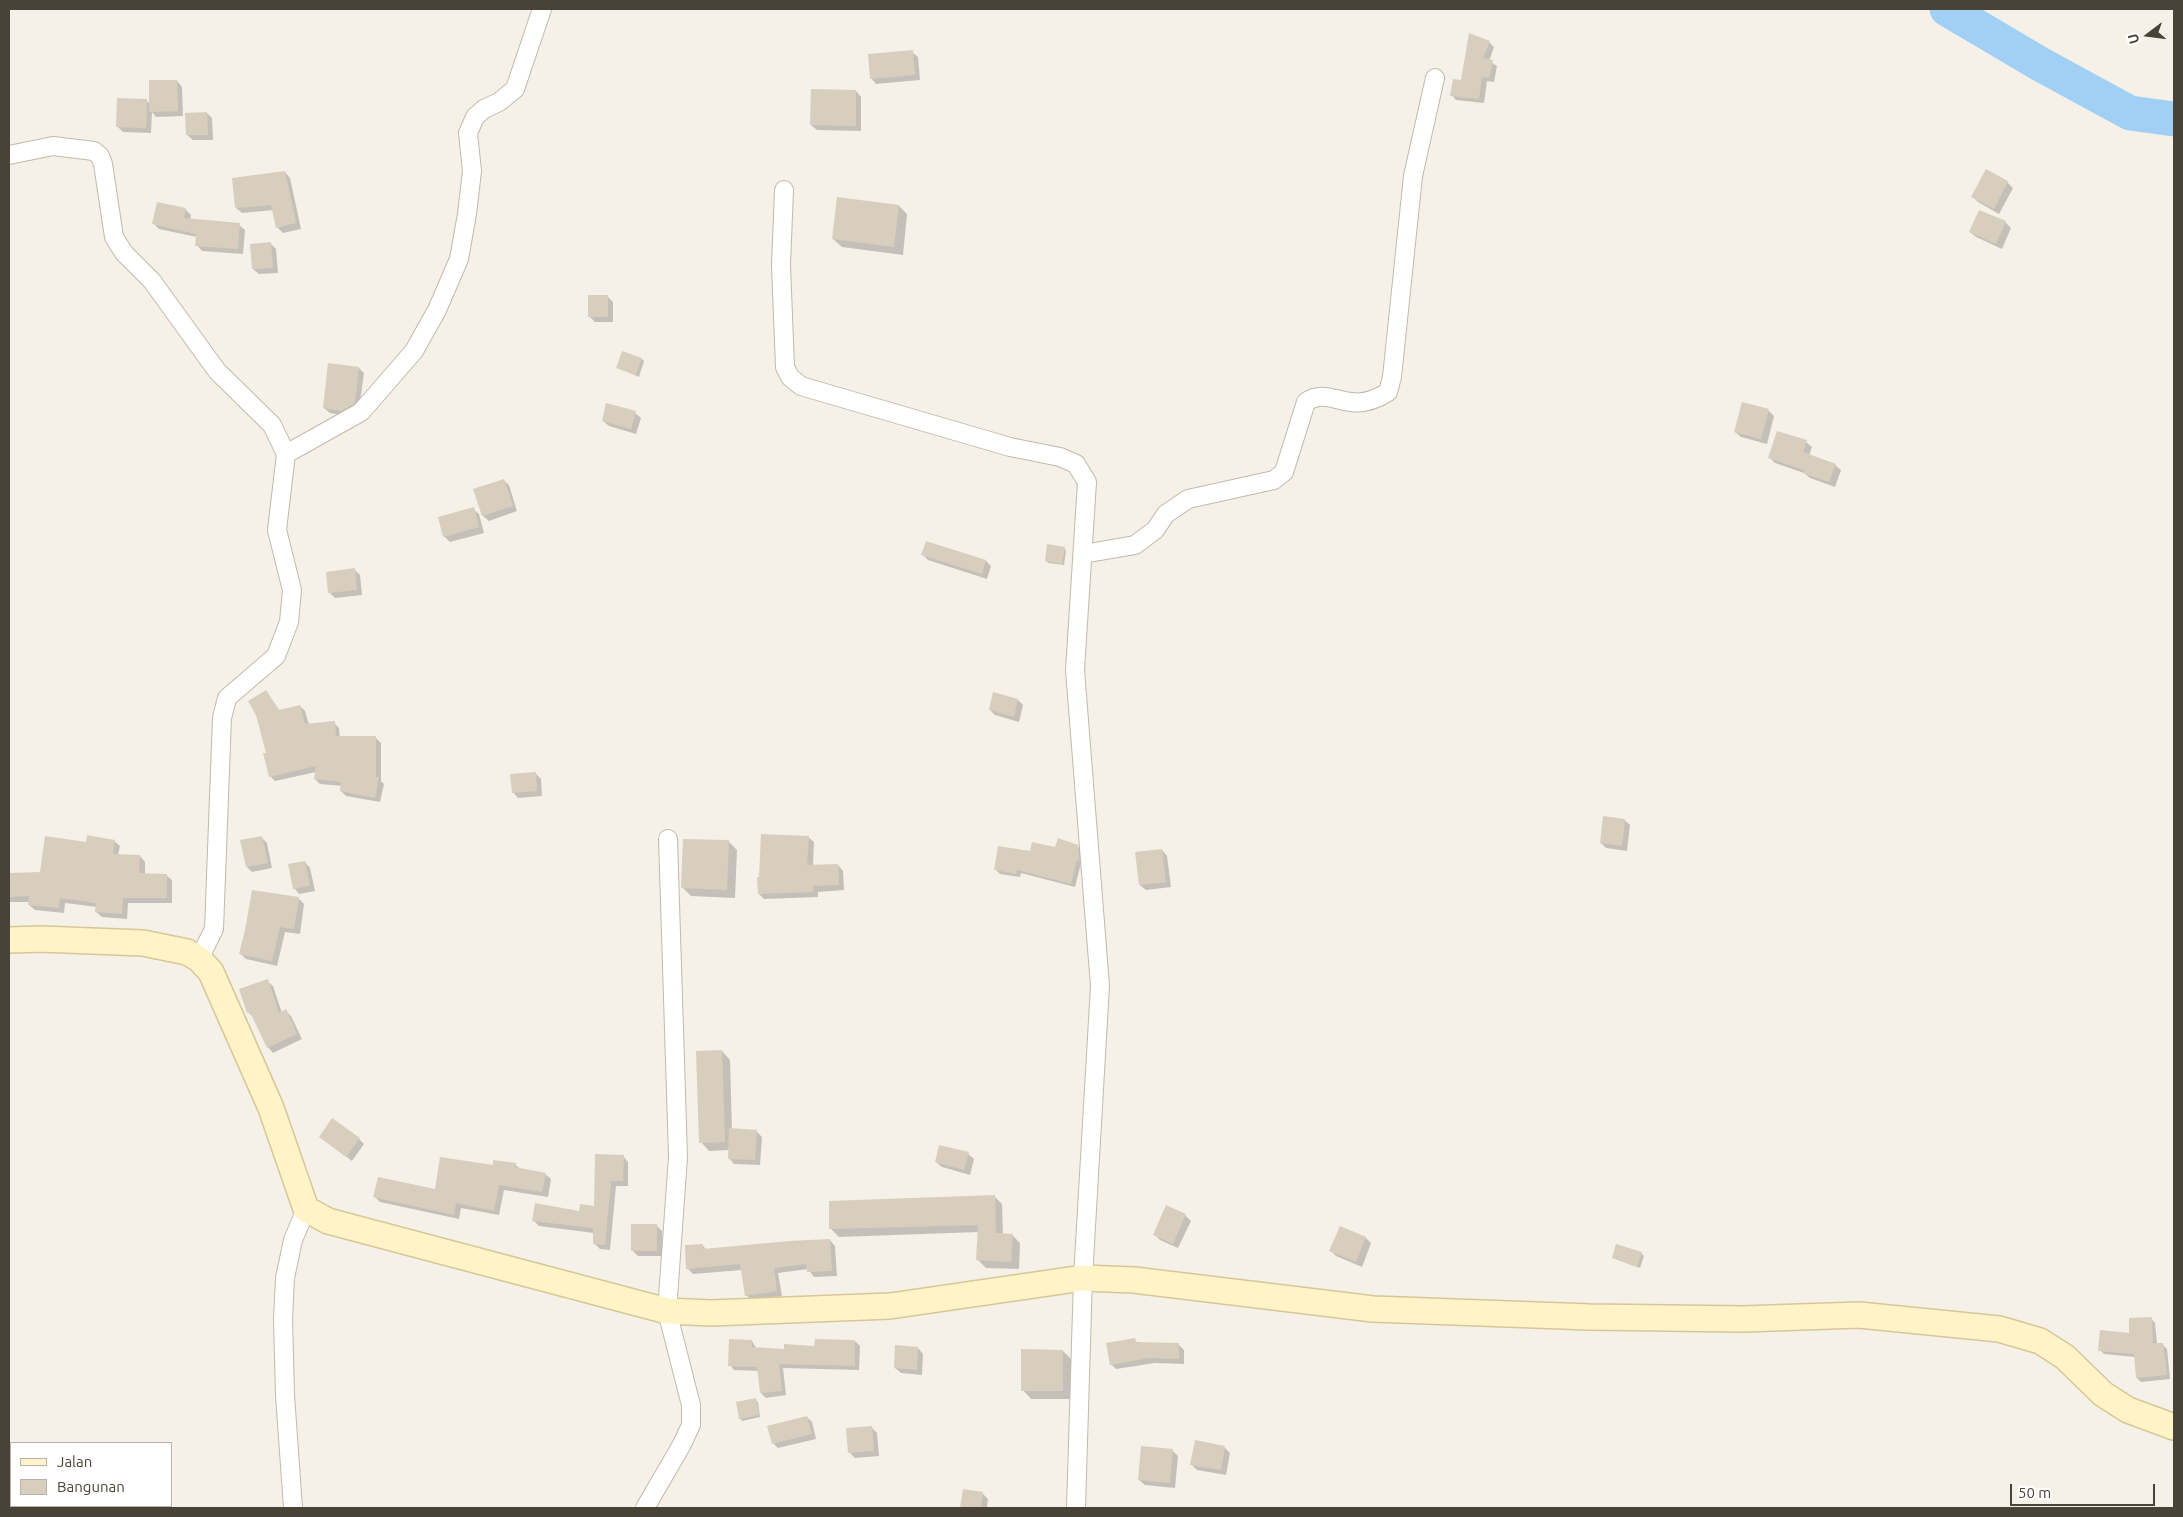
<!DOCTYPE html>
<html>
<head>
<meta charset="utf-8">
<style>
	body { margin:0 }
	#map { position:relative; width:2183px; height:1517px; overflow:hidden; background:#f5f1e8; font-family:Ubuntu,sans-serif }
	canvas { display:block }
	.frame { position:absolute; inset:0; border:10px solid #494236; pointer-events:none }
	.legend { position:absolute; left:10px; top:1442px; width:162px; height:65px; box-sizing:border-box; background:#fff; border:1px solid #b6b3af; margin:0; padding:6px 9px; list-style:none; font-size:15px; color:#494236 }
	.legend li { display:flex; align-items:center; gap:10px; height:25px }
	.legend b { width:25px; border:1px solid #b6b3af }
	.north { position:absolute; left:2123px; top:10px; width:50px; height:50px; -webkit-text-stroke:4px #fff; paint-order:stroke; rotate:255deg; font-size:14px; font-weight:700; line-height:20px; text-align:center; color:#494236 }
	.north::after { content:''; display:block; margin:auto; width:18px; height:22px; background:#494236; clip-path:polygon(50% 0,100% 100%,50% 72%,0 100%) }
	.scale { position:absolute; left:2010px; top:1484px; width:145px; height:22px; box-sizing:border-box; border:2px solid #494236; border-top:0; padding-left:6px; font-size:15px; line-height:18px; white-space:nowrap; color:#494236; -webkit-text-stroke:4px #fff; paint-order:stroke }
</style>
</head>
<body>
<div id="map">
<canvas width="2183" height="1517"></canvas>
<div class="frame"></div>
<ul class="legend">
<li><b style="height:6px;background:#fff3c8"></b>Jalan</li>
<li><b style="height:14px;background:#d7cebd"></b>Bangunan</li>
</ul>
<div class="north">U</div>
<div class="scale">50 m</div>
</div>
<script>
const context = document.querySelector('canvas').getContext('2d');
context.lineJoin = 'round';
function fillPath(path, color) { context.fillStyle = color; context.fill(path, 'evenodd'); }
function stroke(path, color, width, dash) { context.strokeStyle = color; context.lineWidth = width; context.lineCap = dash ? 'butt' : 'round'; context.setLineDash(dash || []); context.stroke(path); }
fillPath(new Path2D(`
	M1489,42L1494,47L1489,61L1497,66L1494,82L1487,81L1484,103L1456,100L1452,95Z
	M912,52L918,57L920,80L876,84L871,78Z
	M177,81L182,87L183,116L156,117L152,112L151,133L123,132L117,126L146,100L151,105Z
	M856,91L861,97V131L817,130L811,125Z
	M207,113L212,118L213,140H193L187,135Z
	M1986,171L2007,182L2013,188L1999,214L1978,202L1973,197Z
	M285,172L290,178L301,229L283,233L277,227L274,210L242,213L236,208Z
	M899,206L907,214L903,255L842,247L833,239Z
	M185,209L191,215L190,220L239,225L245,230L243,254L202,251L197,245V237L159,229L154,224Z
	M2005,222L2011,228L2002,249L1976,237L1970,232Z
	M271,244L276,249L278,273L259,274L253,269Z
	M607,296L613,302V322H595L590,317Z
	M642,359L644,361L639,377L618,368Z
	M359,368L364,373L359,409L347,416L330,413L324,408Z
	M1743,404L1769,411L1774,416L1767,444L1741,437L1735,432Z
	M635,413L641,418L636,434L609,426L603,421Z
	M1806,442L1812,447L1809,456L1835,465L1841,470L1835,487L1810,478L1804,473L1775,463L1770,458Z
	M503,480L509,485L517,511L489,521L483,516Z
	M473,509L479,514L484,533L450,542L444,536Z
	M927,542L986,561L991,566L987,579L928,560L923,555Z
	M1064,548L1066,551L1064,565L1048,563L1046,560Z
	M355,570L360,575L362,595L335,598L330,593Z
	M266,692L280,711L300,706L305,711L309,725L334,723L339,728L340,738L375,737L381,743V781L384,784L380,802L346,796L341,791L342,786L320,784L315,779L316,772L275,781L270,776L267,753Z
	M1018,700L1023,705L1019,722L995,715L990,710Z
	M535,773L541,779L542,796L518,798L513,792Z
	M1624,820L1630,825L1627,851L1606,848L1601,843Z
	M808,837L814,842L813,866L838,865L843,871L844,890L818,892V897L764,899L759,894Z
	M262,838L267,843L272,868L252,872L247,867Z
	M114,841L120,846L118,855L140,856L145,862V875H166L172,880V903H128L127,919L102,917L96,912L97,907L65,903L64,913L35,910L29,905L30,902H9V874L41,873L87,843Z
	M728,841L737,850L735,898L691,896L682,887Z
	M1077,846L1082,850L1083,864L1081,863L1075,887L1021,873L1020,877L1000,874L996,870L1031,853Z
	M1162,850L1167,856L1171,887L1146,890L1140,885Z
	M305,862L310,868L315,891L299,894L294,888Z
	M253,891L299,899L304,904L300,934L285,932L277,966L246,959L240,953L247,930Z
	M267,981L273,986L282,1013L286,1011L291,1016L302,1039L273,1053L268,1047L253,1017L248,1012Z
	M722,1051L730,1060L732,1130L756,1131L762,1137L760,1165L734,1164L729,1158V1150L709,1151L701,1142Z
	M321,1137L359,1139L364,1144L352,1161Z
	M968,1154L974,1159L970,1175L942,1167L936,1162Z
	M623,1156L628,1162V1186H616L610,1250L600,1249L594,1243V1233L539,1226L533,1220L580,1212L595,1207Z
	M515,1164L521,1170L545,1174L551,1179L548,1197L504,1190L499,1215L461,1208L459,1219L380,1202L375,1197L436,1190L494,1167Z
	M994,1196L1002,1204L1003,1235H1012L1020,1243L1019,1269L986,1268L978,1260L979,1232L839,1237L831,1229Z
	M1185,1215L1191,1221L1178,1248L1160,1240L1154,1234Z
	M657,1226L662,1231V1256H638L632,1250Z
	M1366,1238L1371,1243L1362,1267L1336,1256L1331,1251Z
	M830,1240L835,1246L837,1276L814,1277L808,1269L778,1273L782,1296L752,1300L746,1295L742,1270L693,1274L688,1269L702,1245L707,1250Z
	M1641,1253L1644,1256L1640,1268L1613,1258Z
	M2151,1318L2155,1323L2157,1344L2163,1345L2167,1349L2170,1379L2141,1382L2137,1378L2135,1357L2104,1354L2100,1350L2131,1334Z
	M1135,1340L1138,1343L1178,1344L1184,1350V1364L1155,1363L1116,1369L1111,1364Z
	M752,1341L756,1348L785,1350L855,1341L860,1346L859,1370L783,1368L786,1395L766,1398L761,1393L759,1371L734,1370L730,1365Z
	M918,1348L923,1354L922,1375L901,1373L895,1368Z
	M1063,1351L1071,1359V1399H1031L1023,1390Z
	M755,1400L758,1402L760,1417L742,1421L740,1418Z
	M807,1417L812,1422L816,1439L778,1448L773,1443Z
	M871,1427L877,1433L879,1456L855,1458L850,1453Z
	M1196,1442L1225,1448L1230,1453L1226,1475L1197,1470L1191,1464Z
	M1172,1450L1178,1456L1175,1488L1145,1485L1139,1480Z
	M964,1491L982,1493L988,1499L987,1508H961Z`), '#0003');
stroke(new Path2D(`
	M1947,9L2040,64L2130,113L2174,119`), '#a2d0f4', 35);
fillPath(new Path2D(`
	M1469,33L1490,41L1483,58L1493,60L1489,78L1482,77L1479,99L1450,96L1453,79L1461,80Z
	M913,50L915,75L870,79L868,54Z
	M149,80H177L178,111L149,112Z
	M811,89L856,90V126L810,125Z
	M117,98L147,99L146,128L116,127Z
	M207,112L208,135H186L185,113Z
	M1986,169L2008,181L1994,209L1971,197Z
	M285,171L296,223L276,228L271,205L235,208L232,178Z
	M837,197L899,205L894,247L832,239Z
	M157,202L186,208L184,218L240,223L238,249L195,246L196,234L152,224Z
	M1979,210L2006,221L1996,244L1969,232Z
	M271,242L273,268L252,269L250,244Z
	M588,295H608V317H588Z
	M622,351L642,358L636,375L616,368Z
	M328,363L359,367L355,403L341,411L323,408Z
	M1742,402L1769,409L1761,439L1734,432Z
	M606,403L636,411L631,429L602,421Z
	M1777,431L1807,440L1803,452L1836,464L1829,482L1803,473L1804,470L1768,458Z
	M504,479L513,506L482,516L473,489Z
	M474,507L479,527L443,537L438,517Z
	M926,541L986,560L982,574L921,555Z
	M1047,544L1065,547L1062,564L1045,561Z
	M355,568L357,590L328,593L326,572Z
	M266,690L279,710L300,705L305,724L335,721L336,736H376V777H379L375,798L340,791L341,782L314,779L316,766L269,777L263,753H266L256,715L248,701Z
	M993,692L1018,699L1014,717L989,710Z
	M536,772L537,791L512,793L510,774Z
	M1603,816L1625,819L1622,846L1600,843Z
	M761,834L809,836L807,865L838,864L839,885L813,886V892L758,894L757,877H759Z
	M87,835L115,840L113,854L140,855L139,873L167,874V898H123L122,914L95,912L96,903L60,898L59,908L28,905L29,896L9,897V873L40,872L45,836L86,842Z
	M262,836L268,863L246,867L240,840Z
	M1058,838L1078,845L1079,861L1077,860L1071,884L1017,870L1016,874L994,870L998,846L1030,851L1032,842L1055,847Z
	M683,839L729,840L727,890L681,888Z
	M1162,849L1166,882L1139,885L1135,852Z
	M305,861L310,886L293,889L288,864Z
	M252,890L299,897L294,929L280,927L272,961L239,954L245,930Z
	M268,979L279,1013L286,1009L297,1034L267,1048L250,1012L247,1013L239,989Z
	M722,1050L725,1142L699,1143L696,1051Z
	M332,1118L360,1138L346,1157L319,1137Z
	M729,1128L757,1130L755,1160L728,1159Z
	M939,1145L969,1152L964,1170L935,1162Z
	M595,1154L624,1155L623,1181H611L605,1245L593,1244V1228L532,1221L535,1203L579,1211L580,1204L594,1206Z
	M440,1157L493,1165V1160L516,1163L515,1167L546,1173L542,1192L499,1185L494,1211L456,1203L454,1215L373,1197L378,1177L435,1189Z
	M995,1195L996,1233L1013,1234L1011,1262L976,1260L978,1225L829,1229V1201Z
	M1166,1205L1186,1214L1173,1244L1153,1235Z
	M631,1224H657V1251H631Z
	M1340,1226L1366,1237L1356,1262L1329,1251Z
	M830,1239L832,1271L807,1272L806,1264L774,1268L777,1291L745,1296L740,1264L686,1269L685,1245L703,1244V1249L789,1241Z
	M1616,1244L1642,1252L1637,1267L1612,1258Z
	M2152,1317L2153,1343H2163L2167,1375L2136,1378L2134,1354L2098,1351L2100,1330L2129,1333V1318Z
	M1135,1338L1136,1342L1179,1343V1359L1149,1358L1110,1365L1106,1343Z
	M729,1339L752,1340V1347L784,1349V1344L814,1346L815,1339L855,1340V1366L779,1364L782,1391L760,1393L757,1367L728,1366Z
	M895,1345L918,1347L917,1370L894,1368Z
	M1021,1349L1063,1350V1391H1021Z
	M756,1398L759,1415L739,1419L736,1402Z
	M807,1416L812,1434L772,1444L767,1426Z
	M872,1426L874,1451L848,1453L846,1428Z
	M1195,1440L1225,1446L1221,1470L1190,1465Z
	M1141,1446L1173,1449L1170,1483L1138,1480Z
	M963,1489L983,1492L981,1508H960Z`), '#d7cebd');
const street = new Path2D(`
	M9,155L53,146L94,151L100,156L103,164L114,237L124,253L152,281L217,371L272,425L286,454L277,530L292,590L289,622L276,656L227,698L222,718L214,929L199,959
	M784,190L781,265L785,367L790,377L801,386L1010,447L1060,457L1076,464L1087,482L1075,670L1100,986L1083,1278L1076,1508
	M286,454L361,412L414,351L437,310L459,259L467,214L472,171L468,133L475,117L484,109L499,102L515,89L542,9
	M1083,554L1135,545L1155,530L1166,514L1188,499L1274,480L1284,472L1306,402C1321,391 1334,400 1351,402C1364,404 1377,399 1388,392L1392,377L1413,176L1435,78
	M293,1508L285,1395L283,1319L285,1278L293,1240L306,1209
	M645,1508L681,1446L691,1425V1405L667,1311L678,1157L668,839`);
const secondary = new Path2D(`
	M9,940L41,939L143,943L187,952L199,959L211,972L271,1108L306,1209L328,1221L667,1311L711,1313L890,1306L1083,1278L1134,1280L1373,1309L1590,1317L1743,1319L1859,1315L1999,1329L2040,1341L2065,1357L2103,1394L2128,1410L2174,1427`);
stroke(street, '#c1baaa', 20);
stroke(secondary, '#d7c796', 28);
stroke(street, '#fff', 18);
stroke(secondary, '#fff3c8', 25);
</script>
</body>
</html>
